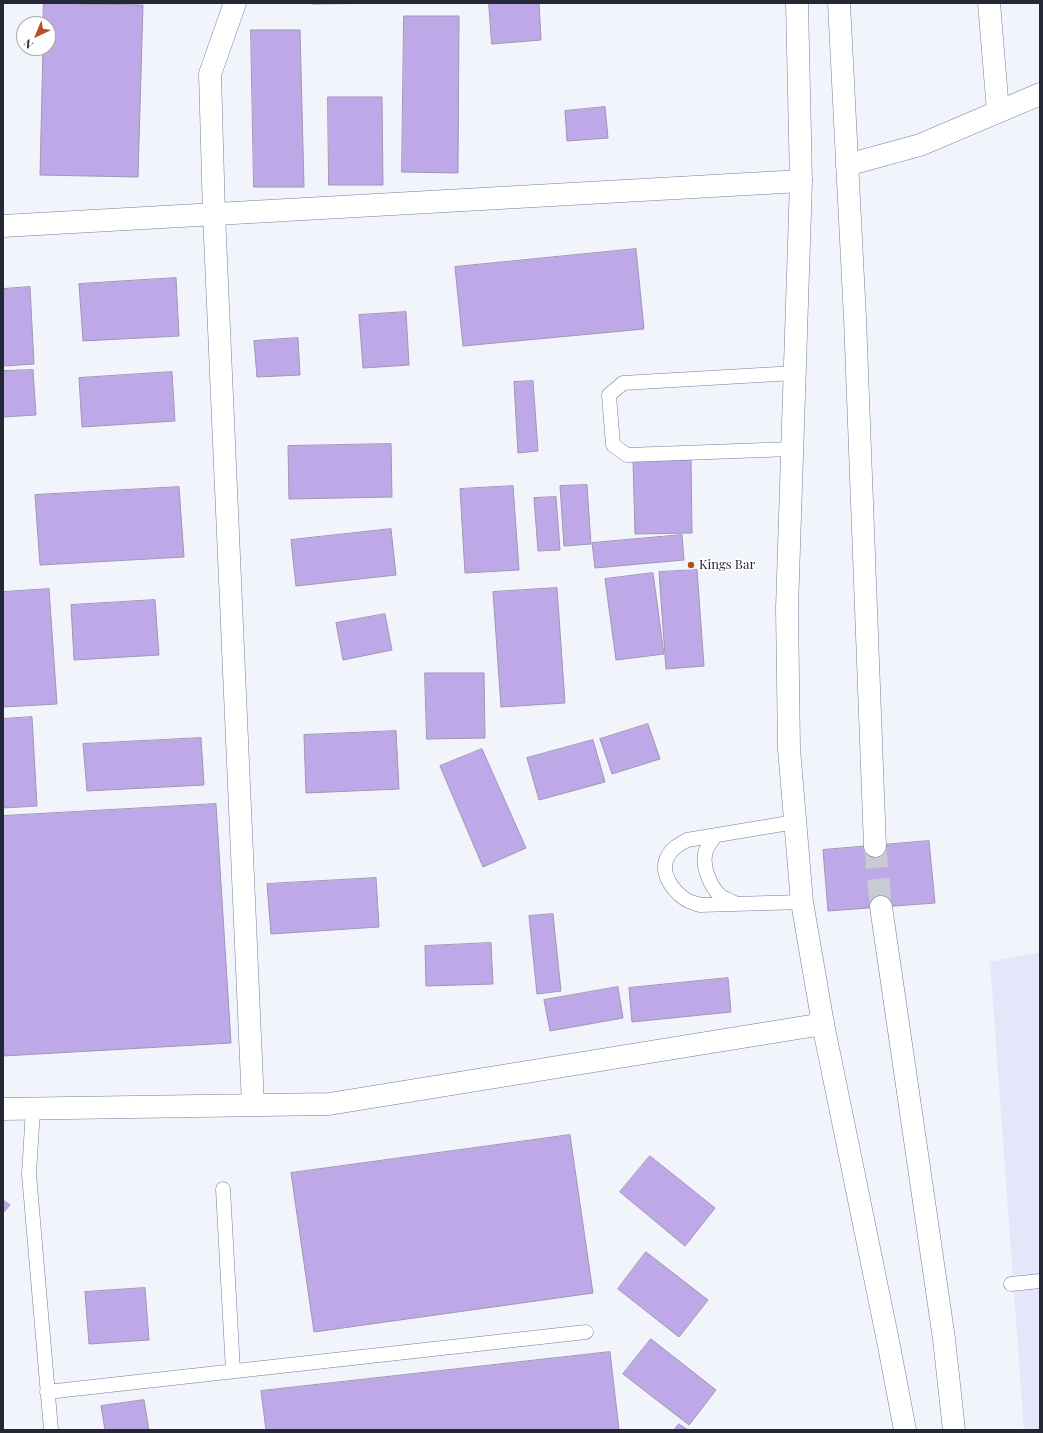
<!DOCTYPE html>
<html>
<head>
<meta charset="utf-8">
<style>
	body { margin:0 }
	#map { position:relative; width:1043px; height:1433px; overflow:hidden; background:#f2f4fb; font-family:"Playfair Display",serif }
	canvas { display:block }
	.frame { position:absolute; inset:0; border:4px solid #242734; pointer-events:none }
	.north { position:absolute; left:16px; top:16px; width:40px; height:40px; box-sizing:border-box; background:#fff; border:1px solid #a7a9ae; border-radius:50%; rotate:224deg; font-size:11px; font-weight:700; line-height:16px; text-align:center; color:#242734 }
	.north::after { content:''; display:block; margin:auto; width:14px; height:18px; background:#b65025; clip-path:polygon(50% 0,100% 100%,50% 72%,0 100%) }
</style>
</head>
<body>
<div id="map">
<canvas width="1043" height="1433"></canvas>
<div class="frame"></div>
<div class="north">N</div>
</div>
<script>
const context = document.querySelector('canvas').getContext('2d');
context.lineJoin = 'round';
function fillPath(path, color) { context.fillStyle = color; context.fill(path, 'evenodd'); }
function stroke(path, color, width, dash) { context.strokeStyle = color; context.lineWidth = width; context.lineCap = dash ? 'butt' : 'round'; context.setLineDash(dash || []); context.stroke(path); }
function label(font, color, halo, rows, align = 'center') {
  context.font = font + ' "Playfair Display",serif'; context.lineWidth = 3; context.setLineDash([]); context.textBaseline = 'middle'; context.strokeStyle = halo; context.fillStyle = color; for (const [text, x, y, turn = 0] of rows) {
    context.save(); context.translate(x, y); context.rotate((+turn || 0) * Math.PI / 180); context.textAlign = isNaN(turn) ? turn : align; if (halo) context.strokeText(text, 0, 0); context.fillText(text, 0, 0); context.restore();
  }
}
fillPath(new Path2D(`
	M1040,952V1430H1024L990,962Z`), '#e3e7f9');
const building = new Path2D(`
	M44,3L143,5L138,177L40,175L43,48H48V24H43Z
	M312,3H403L312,4Z
	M489,3H539L541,40L492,44Z
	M404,16H459L458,173L402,172Z
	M251,30H300L304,187H254Z
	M328,97H382L383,185H329Z
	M605,107L608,138L567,141L565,111Z
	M636,249L644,329L463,346L455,267Z
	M176,278L179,336L83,341L79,284Z
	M30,287L34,364L3,366V289Z
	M406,312L409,365L363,368L359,315Z
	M298,338L300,375L257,377L254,341Z
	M33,370L36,415L3,417V371Z
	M172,372L175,421L82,427L79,378Z
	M533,381L538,451L518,453L514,382Z
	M391,444L392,497L289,499L288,446Z
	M691,459L692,533L635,534L633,460Z
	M587,485L591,544L564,546L560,486Z
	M513,486L519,570L465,573L460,489Z
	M179,487L184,557L40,565L35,495Z
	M556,497L560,550L538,551L534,498Z
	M391,529L396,575L296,586L291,540Z
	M682,535L684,560L595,568L592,543Z
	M697,570L704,666L666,669L659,572Z
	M653,573L664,654L616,660L605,579Z
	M557,588L565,703L501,707L493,592Z
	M49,589L57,704L3,707V592Z
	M155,600L159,655L74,660L71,605Z
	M385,614L392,650L343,660L336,623Z
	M425,673H484L485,738L427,739Z
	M32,717L37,806L3,808V719Z
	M648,724L660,759L612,774L600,739Z
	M396,731L399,789L306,793L304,735Z
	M201,738L204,785L87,791L83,744Z
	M593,740L605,782L539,800L527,758Z
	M482,749L526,848L483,867L440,766Z
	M216,804L231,1043L3,1056V816Z
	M929,841L935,903L828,911L823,850Z
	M376,878L379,927L271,934L267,884Z
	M553,914L561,991L537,994L529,916Z
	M491,943L493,984L426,986L425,946Z
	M728,978L731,1012L632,1022L629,988Z
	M618,987L623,1018L550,1031L544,1000Z
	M570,1135L593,1293L314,1332L291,1173Z
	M650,1156L715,1208L685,1246L620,1192Z
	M3,1200L10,1205L3,1213Z
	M646,1252L708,1300L679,1337L618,1289Z
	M145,1288L149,1340L89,1344L85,1292Z
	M651,1339L716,1390L689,1425L623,1374Z
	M610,1352L619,1430H266L261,1391Z
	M144,1400L149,1430H105L101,1406Z
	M679,1424L688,1430H674Z`);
fillPath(building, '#bea8e7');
stroke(building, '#a095b6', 1);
stroke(new Path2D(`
	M875,846L881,907`), '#c9cbd3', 22, [22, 11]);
const service = new Path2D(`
	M792,449L627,455L613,445L609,395L623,383L795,373
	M795,822L687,840C680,844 672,848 668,856C659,872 672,890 685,899C689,902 695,903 700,905L802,902
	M716,835C713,839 709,844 707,848C700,863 710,888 722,897C726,899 732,901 736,904
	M33,1109L29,1174L51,1430
	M223,1189L233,1371
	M1011,1284L1040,1281
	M47,1392L586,1332`);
const minor = new Path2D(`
	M235,3L210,74L214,214L253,1105
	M989,3L998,111
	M847,165L920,145L1040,94
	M3,226L801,181
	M3,1109L329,1104L823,1024`);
const trunk = new Path2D(`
	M797,3L801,181L787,608L789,749L802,902L823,1024L888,1341L905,1430
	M839,3L855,318L875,846
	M881,907L944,1339L954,1430`);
stroke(service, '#767d9d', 15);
stroke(minor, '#767d9d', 23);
stroke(trunk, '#767d9d', 23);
stroke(service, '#fff', 14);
stroke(minor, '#fff', 22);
stroke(trunk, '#fff', 22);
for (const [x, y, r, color] of [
	[691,565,4,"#b65025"]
]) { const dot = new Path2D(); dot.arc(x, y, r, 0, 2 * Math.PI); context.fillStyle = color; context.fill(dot); stroke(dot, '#fff', 1.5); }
label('13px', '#242734', '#fff', [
	["Kings Bar",699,565]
], 'left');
</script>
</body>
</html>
